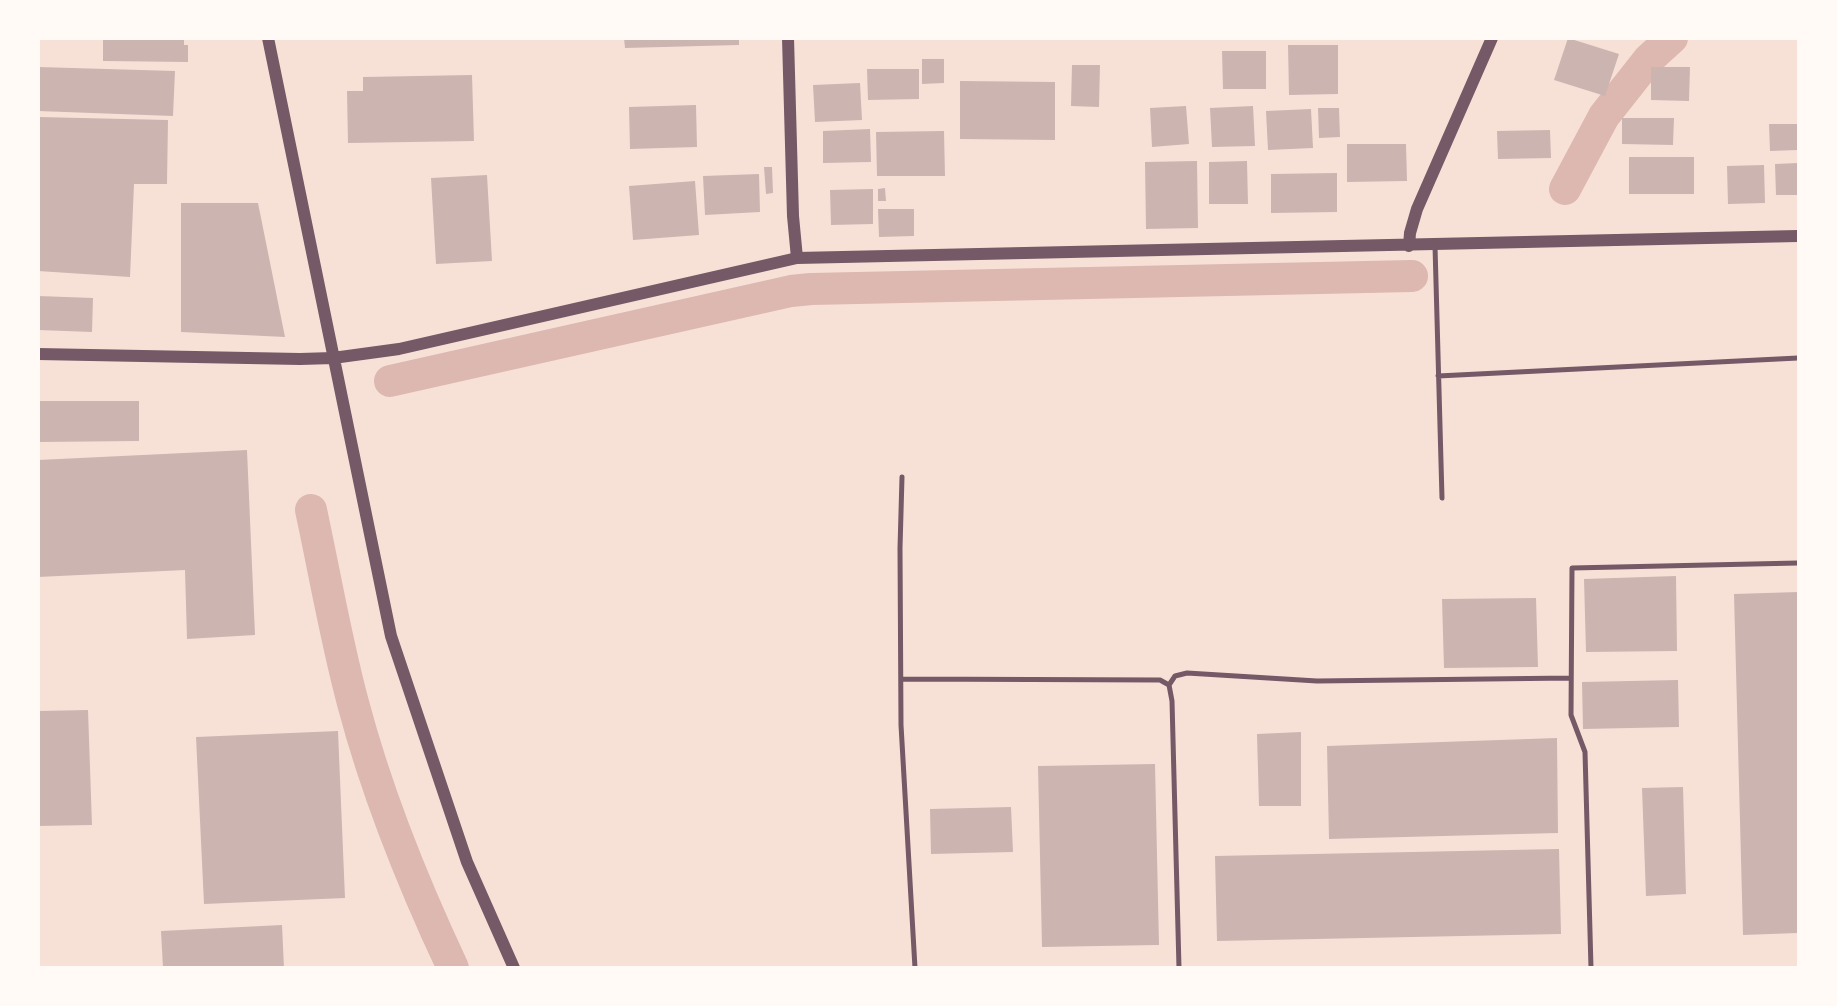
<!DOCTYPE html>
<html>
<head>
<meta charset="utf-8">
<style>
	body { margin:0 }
	#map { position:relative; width:1837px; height:1006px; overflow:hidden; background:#f7e1d7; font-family:"Fira Sans Condensed",sans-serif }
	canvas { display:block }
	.frame { position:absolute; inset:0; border:40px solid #fffaf5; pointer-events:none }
</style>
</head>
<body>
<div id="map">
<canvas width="1837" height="1006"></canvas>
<div class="frame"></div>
</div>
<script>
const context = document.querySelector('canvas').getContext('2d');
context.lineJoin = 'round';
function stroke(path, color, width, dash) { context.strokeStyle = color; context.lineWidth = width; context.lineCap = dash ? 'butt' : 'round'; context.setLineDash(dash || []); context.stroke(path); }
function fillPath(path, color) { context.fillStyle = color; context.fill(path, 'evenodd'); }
stroke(new Path2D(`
	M1565,189L1604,116L1649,59L1672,38
	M390,381L791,291L811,289L1412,276
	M311,510C325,575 336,640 353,703C377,794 413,883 453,968`), '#dcb8b0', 32);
fillPath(new Path2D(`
	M103,38H184V45H188V62L103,61Z
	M624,38H739V45L625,48Z
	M1568,38L1619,54L1605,96L1554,80Z
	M1288,45H1338V94L1289,95Z
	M1222,51H1266V89H1223Z
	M922,59H944V83L922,84Z
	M1072,65H1100L1099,107L1071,106Z
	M38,67L175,71L173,116L38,111Z
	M1651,67H1690L1689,101L1651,100Z
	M867,69H919V99L868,100Z
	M472,75L474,141L348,143L347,91H363V77Z
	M960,81L1055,82V140L960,139Z
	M860,83L862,120L815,122L813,85Z
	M696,105L697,147L630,149L629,107Z
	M1186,106L1189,144L1152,147L1150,108Z
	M1253,106L1255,146L1212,147L1210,108Z
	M1318,108H1339L1340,137L1319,138Z
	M1311,109L1313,148L1268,150L1266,111Z
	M38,117L168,120L167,184H134L130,277L38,271Z
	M1622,118H1674L1673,145L1622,144Z
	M1769,124H1798V150L1770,151Z
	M870,129L871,162L823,163V131Z
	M1550,130L1551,158L1498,159L1497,131Z
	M944,131L945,176H877L876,132Z
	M1347,144H1406L1407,181L1347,182Z
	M1629,157H1694V194H1629Z
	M1197,161L1198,228L1146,229L1145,162Z
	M1247,161L1248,204H1209V162Z
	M1798,163V195H1776L1775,164Z
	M1764,165L1765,203L1728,204L1727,166Z
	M764,167H772L773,193L766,194Z
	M1337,173V212L1271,213V174Z
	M759,174L760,212L705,215L703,176Z
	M487,175L492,261L436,264L431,178Z
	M695,181L699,235L633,240L629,186Z
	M885,188L886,201H878V189Z
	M873,189V224L831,225L830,190Z
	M181,203H258L285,337L181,332Z
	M878,209H914V236L879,237Z
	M38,296L93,298L92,332L38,330Z
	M38,401H139V441L38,442Z
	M247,450L255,635L187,639L185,570L38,577V460Z
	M1676,576L1677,651L1586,652L1584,579Z
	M1798,592V933L1743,935L1734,594Z
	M1536,598L1538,667L1444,668L1442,599Z
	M1678,680L1679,727L1583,729L1582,682Z
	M88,710L92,825L38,826V711Z
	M338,731L345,898L204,904L196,737Z
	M1301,732V806H1259L1257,734Z
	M1557,738L1558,833L1329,839L1327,746Z
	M1155,764L1159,945L1042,947L1038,766Z
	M1683,787L1686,894L1646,896L1642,788Z
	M1011,807L1013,852L931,854L930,809Z
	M1559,849L1561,934L1217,941L1215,856Z
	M282,925L284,968H163L161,931Z`), '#ccb4b1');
stroke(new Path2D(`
	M1435,246L1442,498
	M1438,376L1798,358
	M902,477L900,548L901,725L915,968
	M901,679L1160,680L1169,685L1172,701L1179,968
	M1169,685L1175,676L1187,673L1317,681L1571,678
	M1591,968L1585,752L1571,715L1572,568L1798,563`), '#755966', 5);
stroke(new Path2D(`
	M268,38L391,636L467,862L514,968
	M788,38L793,216L797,258
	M1409,246L1410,233L1417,209L1492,38
	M38,354L300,359L333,358L399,349L797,258L1798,236`), '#755966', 12);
</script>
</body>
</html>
